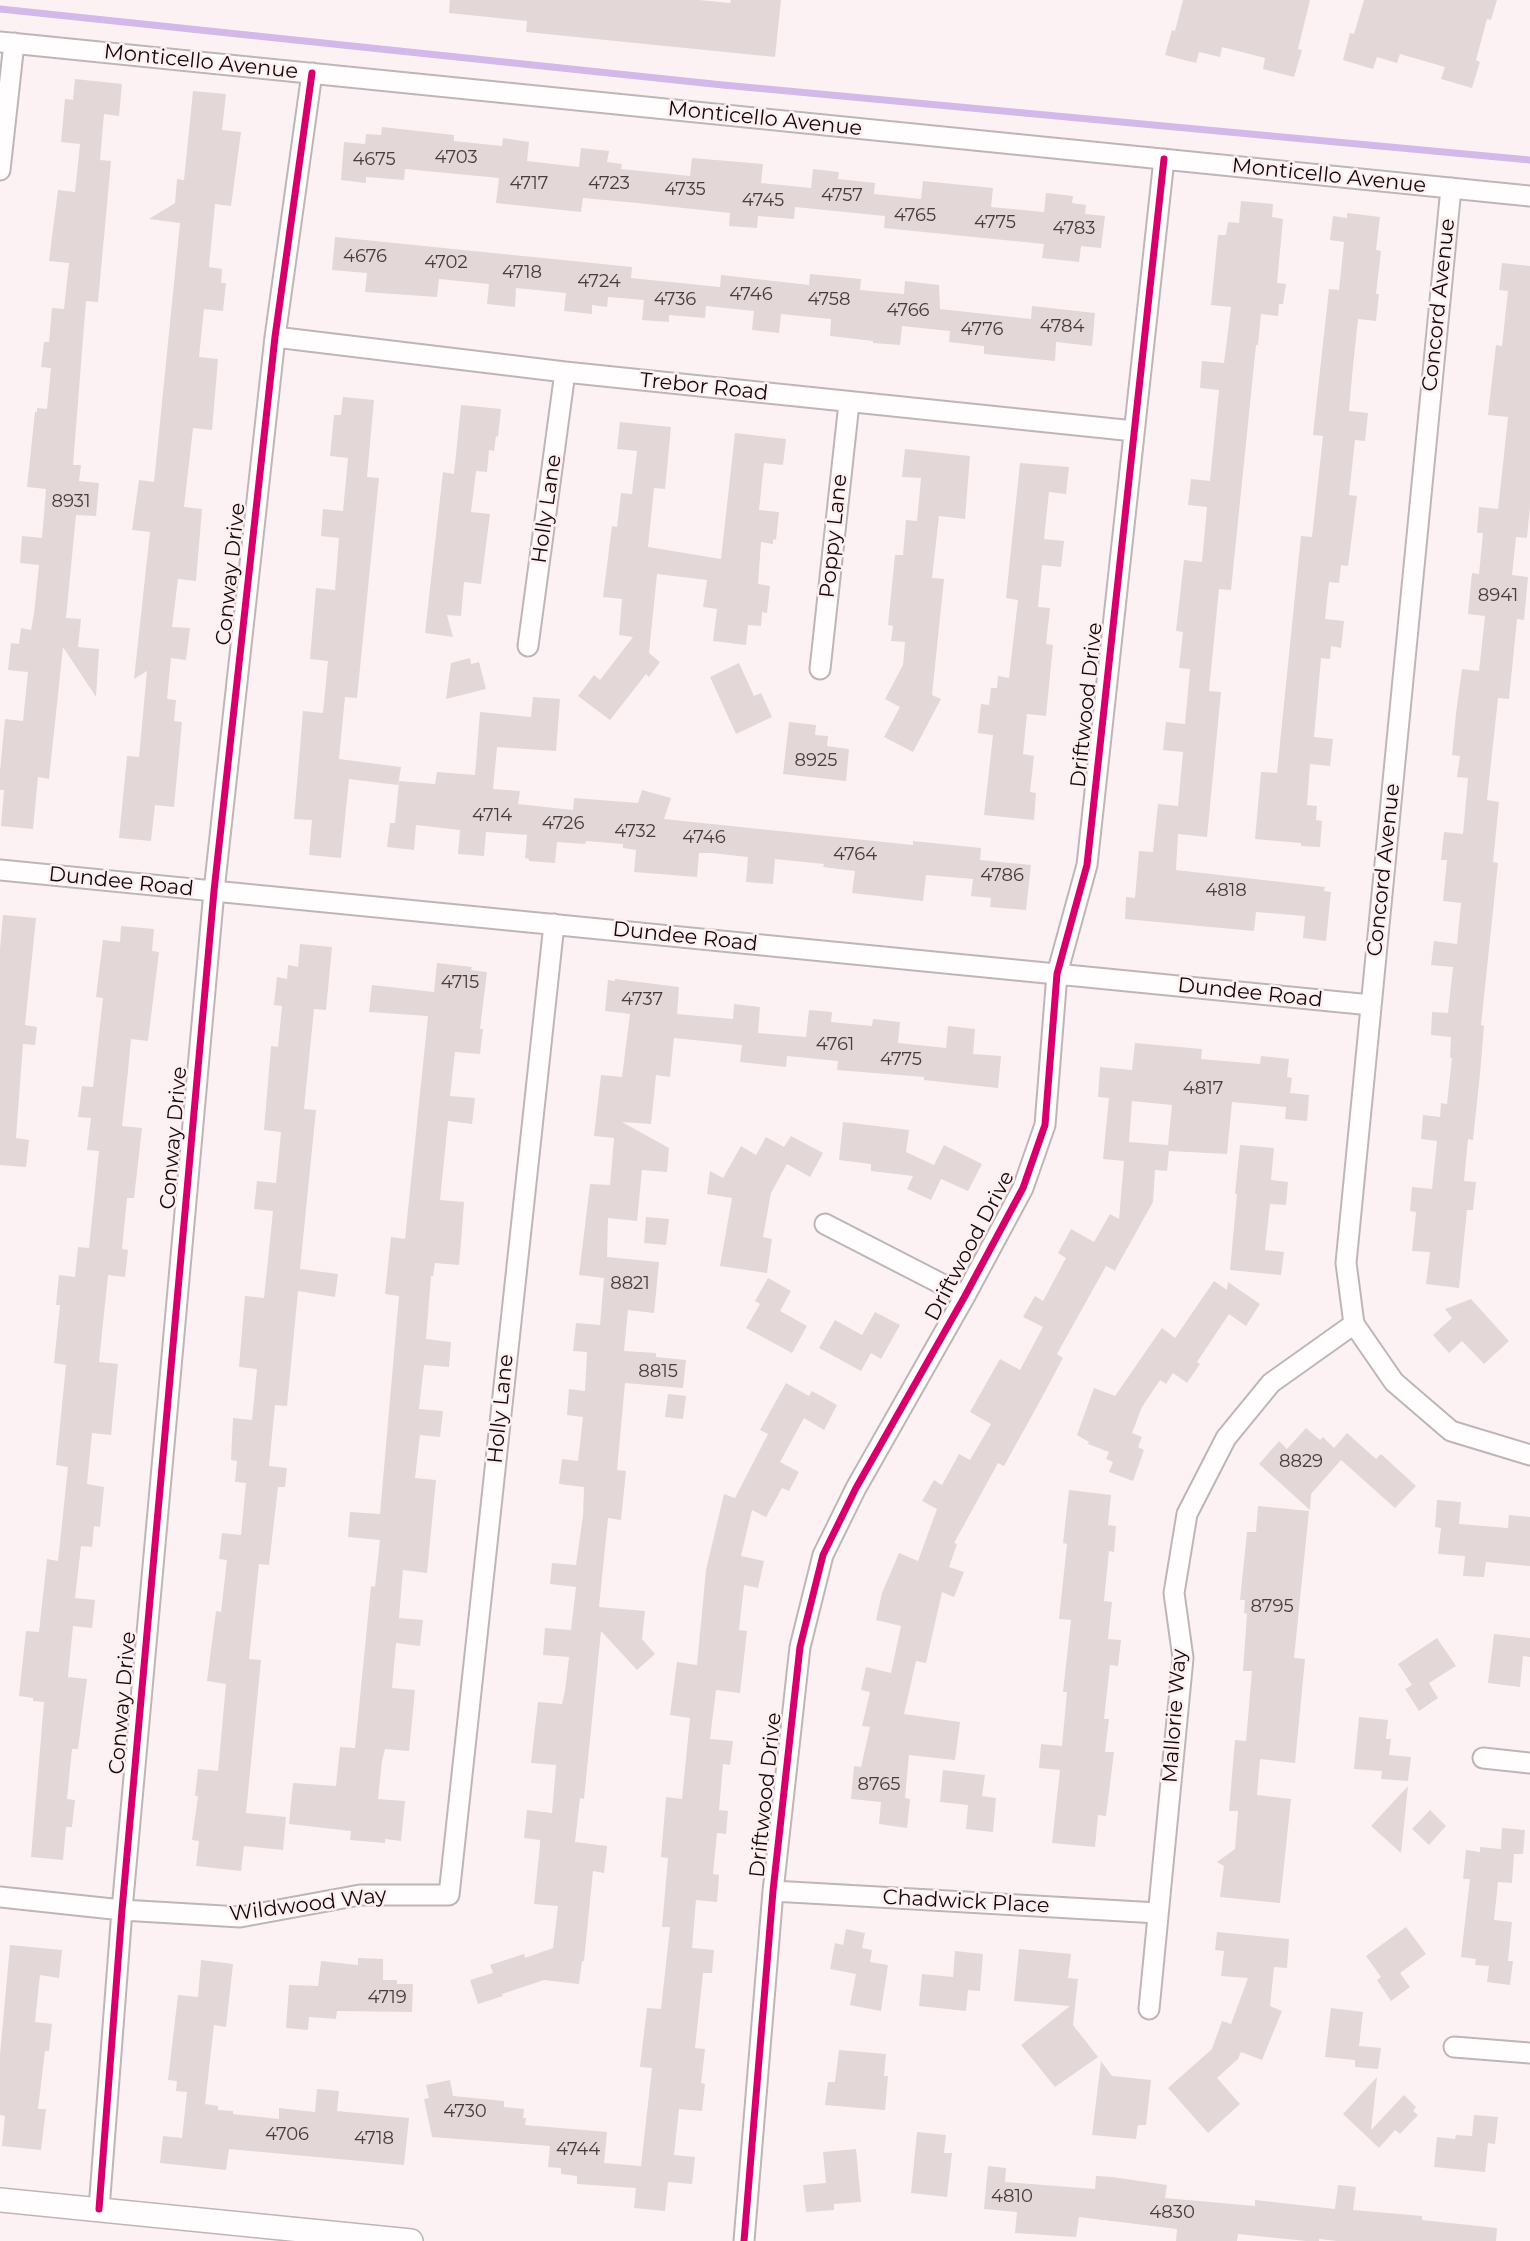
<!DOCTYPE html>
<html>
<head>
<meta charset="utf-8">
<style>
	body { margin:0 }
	canvas { display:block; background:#fcf2f4 }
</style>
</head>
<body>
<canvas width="1530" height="2241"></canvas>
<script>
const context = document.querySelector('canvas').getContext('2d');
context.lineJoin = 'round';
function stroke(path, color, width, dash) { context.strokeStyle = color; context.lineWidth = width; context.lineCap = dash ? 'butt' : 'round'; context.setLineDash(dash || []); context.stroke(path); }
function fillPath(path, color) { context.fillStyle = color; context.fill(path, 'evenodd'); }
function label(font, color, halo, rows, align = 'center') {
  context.font = font + ' Montserrat,sans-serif'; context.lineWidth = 5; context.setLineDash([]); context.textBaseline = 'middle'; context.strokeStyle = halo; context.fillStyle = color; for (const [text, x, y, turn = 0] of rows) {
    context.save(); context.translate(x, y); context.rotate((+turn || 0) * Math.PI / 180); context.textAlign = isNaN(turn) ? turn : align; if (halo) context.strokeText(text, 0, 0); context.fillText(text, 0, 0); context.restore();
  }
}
stroke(new Path2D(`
	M0,9L723,85L1530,160`), '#d3b8ea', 7);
fillPath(new Path2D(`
	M450,0H699L730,3L731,0H781L775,57L526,32L527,21L449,13Z
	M1183,0H1310L1298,49L1302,50L1294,77L1263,69L1265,58L1222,47L1220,57L1199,52L1196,63L1165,55L1172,30L1175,31Z
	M1364,0H1497L1491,20L1487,19L1476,60L1480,62L1472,88L1441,79L1445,67L1400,54L1397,63L1377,57L1373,69L1343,60L1350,33L1354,34Z
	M75,79L122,84L119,116L104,114L100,160L111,161L98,302L86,301L73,465H81L79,481L99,483L96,516L76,515L66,618L81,619L78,647L99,649L96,697L63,647L49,779L38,777L33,829L1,826L4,790H0V771L5,719L23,721L28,672L8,670L11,643L19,644L21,628L31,630L34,614L39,565L20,563L22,536L42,538L46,489L27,487L35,412H37V408L47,409L51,368L41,367L44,342H49L52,308L64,309L69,263L49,261L58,190L75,192L80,144L61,142L65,99L73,100Z
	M193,91L226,94L222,130L241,132L231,206L215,204L209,267L222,269L221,283H226L223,311L204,309L199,357L218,359L212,430L193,428L189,463L184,507L202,509L196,581L178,579L172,627L190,628L186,660L171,658L167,699L176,700L174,721L182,722L174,807L155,805L151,841L119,838L127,756L139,757L147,671L134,679L150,532L132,530L139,480L154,482L180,223L149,219L175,203L177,179L184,180Z
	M382,127L454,135V141L502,146L503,138L529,142L527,161L579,167L581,148L609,151L607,162L622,164L621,169L690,176L692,158L763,164L761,183L811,188L813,169L839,172L838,179L875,183L874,194L921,199L923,181L993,188L991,207L1044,212L1046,193L1073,196L1072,203L1086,205L1085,214L1105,216L1101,248L1081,246L1079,262L1042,258L1044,244L884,228L885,216L795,207L794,219L758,216L757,228L729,226L730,213L637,203L583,198L581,212L496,203L499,178L405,169L404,180L366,177V183L341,180L344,142L365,144L366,134L381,135Z
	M1241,201L1273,204L1272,217L1283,219L1277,283L1286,284L1283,304H1279L1278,316L1261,314L1258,345H1256L1231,590L1219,589L1209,691L1221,692L1207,837L1178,834L1176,870L1325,887L1324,891L1331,892L1326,941L1303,938L1305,916L1256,912L1254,931L1125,919L1126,897L1135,898L1139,851L1153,852L1158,804L1178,806L1183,752L1163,750L1166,722L1185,724L1190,669L1179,668L1183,632L1176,631L1184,560L1202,562L1207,507L1188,505L1191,479L1210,481L1219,390L1200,388L1202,361L1224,363L1231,307L1211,305L1218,235H1226L1228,222L1239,223Z
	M1347,213L1380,217L1376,250L1381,251L1376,294H1379L1376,321L1358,319L1352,376L1349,411L1368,413L1365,441L1355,440L1349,495L1357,496L1348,566L1341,565L1339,583L1329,582L1325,619L1344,621L1341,648L1331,646L1330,659L1321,658L1314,737L1333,739L1330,766L1310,764L1307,805L1317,806L1316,820L1322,821L1320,847L1301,846V843L1255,839L1261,772L1277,773L1301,536L1312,537L1323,436L1313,435L1322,352L1329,289L1339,290L1344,242L1330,240L1333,216L1347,218Z
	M335,237L632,267L631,278L720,287L721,275L809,285L810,274L861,279L860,290L904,294L905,281L939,285L940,309L1031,319L1032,306L1095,313L1092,346L1056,342L1055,361L984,354V346L949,342L950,331L902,326L900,345L873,343V341L830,336L831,319L781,314L779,333L752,330L754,311L706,306L705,318L669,315V322L642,320L644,300L608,297L607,307L592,305V314L564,311L566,293L516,288L515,307L487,304L489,284L439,279L437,297L365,292L367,273L332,270Z
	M1502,263L1530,266V506L1527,538L1516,537L1512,575L1528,577L1524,620L1517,619L1509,699L1498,698L1487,800L1499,802L1493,862L1498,863L1481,1025L1484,1026L1480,1074L1473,1140L1468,1139L1464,1181L1476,1182L1473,1210H1467L1459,1288L1426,1284L1430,1252L1412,1251L1416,1212L1410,1211L1412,1187L1432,1189L1437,1141L1421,1139L1423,1115L1440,1117L1441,1103L1447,1104L1452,1058H1450L1451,1037L1431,1035L1432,1012L1448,1013L1453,967L1431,965L1434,941L1457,944L1461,903L1443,901L1447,860H1441L1444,832L1463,834L1468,778L1457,777L1460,756L1452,755L1456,713L1462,669L1479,671L1485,616L1468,614L1472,573L1479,574L1483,533H1477L1479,507L1498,509L1504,455L1508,417L1488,415L1496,345L1502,346L1508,291L1499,290Z
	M343,397L374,400L367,477L379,478L357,698L345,697L339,759L401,767L398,785L349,779L341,858L309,855L312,820L294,819L303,711L323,713L328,661L310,659L316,588L335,590L339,538L321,536L323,509L343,511L348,458L330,456L334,415H341Z
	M461,405L501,409L498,437L496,436L494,451L489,450L487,472L476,471L471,512L490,514L481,584L464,582L461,616L447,615L453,637L425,633L443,472L454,474Z
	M620,422L671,427L665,489L654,488L648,547L721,559L735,433L786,439L783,465L764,463L759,510L779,512L776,540L773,539V544L761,542L758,584L770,586L767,613L762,612L761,626L748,625L746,645L713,641L717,609L703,607L707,580L657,574L649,653L660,662L649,677L646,674L610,720L578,696L594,675L600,680L633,637L619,635L622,599L603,597L612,526L617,527L621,493L632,494L637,451L617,449Z
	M905,449L970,456L965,519L939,516L932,578L944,579L932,695L941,699L913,752L884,737L900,707L885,699L903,665L905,642L891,641L893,626L888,625L895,555H903L906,520L917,521L921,478L902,477Z
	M1020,463L1069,467L1066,494L1049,492L1044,539L1064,541L1061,567L1042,565L1038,607L1050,608L1046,644L1053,645L1046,716L1027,714L1023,754L1034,756L1030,792L1036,793L1034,820L984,815L993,735L978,733L981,704L989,705L991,688H997L998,676L1009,678L1018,600L1006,598Z
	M470,658L471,664L479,662L486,689L446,699L451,663Z
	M739,663L754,696L761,693L772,717L736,734L710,677Z
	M533,697L560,699L556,751L497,747L493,789L520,791L518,804L573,810L574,798L638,803L642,790L671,798L664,819L913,845V841L981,848L980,860L1031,865L1026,910L990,907L991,898L971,896L973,879L926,875L923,901L896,898L852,893L855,871L823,867L824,864L775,859L773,884L746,882L748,857L711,853H699L697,877L634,872L636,850L623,848V844L586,841L585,844L557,842L555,863L529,861V859L525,858L527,835L486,832L484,856L458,854L460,830L416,825L414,850L387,847L390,823H395L399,781L435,784L437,772L475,775L480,712L531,717Z
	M789,722L816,725L815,735L828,736L827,746L849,749L846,781L783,774Z
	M3,915L36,918L25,1025L37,1027L35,1045L23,1044L16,1138L29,1140L26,1167L0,1165V949Z
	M121,926L154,929L152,951L159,952L148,1041L131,1039L128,1071L122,1126L142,1128L134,1198H127L122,1249L128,1250L125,1277L108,1275L99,1362L118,1364L111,1435L92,1433L87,1484L104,1487L100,1527L94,1526L92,1547L81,1546L75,1598L95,1600L92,1628L73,1626L68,1677L87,1679L78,1749H72L67,1799L75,1800L72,1827H66L63,1860L31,1857L44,1702L33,1701V1698L19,1696L26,1631L39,1632L47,1559L58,1561L68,1467L56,1465L66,1365L54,1363L60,1305H56L59,1275L75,1277L78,1247L89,1248L99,1151L87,1150L91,1118L78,1117L82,1086L93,1087L103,998L96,997L103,940L120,942Z
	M300,944L332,947L326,1010L314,1009L304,1109L316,1110L300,1269L338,1274L335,1297L298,1291L287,1406L275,1405L269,1466L287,1468L285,1487H278L269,1565L259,1564L249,1659L261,1660L246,1813L286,1817L283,1850L244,1846L241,1871L196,1866L199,1841L192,1840L198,1796H195L198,1769L218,1771L226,1684L207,1681L216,1611L221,1612L227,1560L219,1559L222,1533L241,1535L246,1483L235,1482L237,1461L231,1460L233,1418L252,1420L257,1369L239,1367L245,1296L264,1298L273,1211L254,1209L257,1181L276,1183L281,1132L264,1130L271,1046L278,1047L282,1006L274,1005L277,977L287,979L288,965L298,967Z
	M437,963L472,967L471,970L487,972L480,1029H483L480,1054L455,1052L450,1096L475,1098L472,1124L448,1121L440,1200L464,1202L461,1242L459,1265L435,1263L433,1276H431L426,1339L451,1342L449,1367L424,1365L419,1409L443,1411L440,1437L420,1435L415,1478L436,1480L427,1573L403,1570L399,1618L423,1620L420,1646L396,1643L392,1688L415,1690L409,1751L385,1749L382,1761L378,1799L405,1801L401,1841L385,1839V1843L350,1840L351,1831L289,1824L293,1783L336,1786L340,1747L355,1748L371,1586L375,1587L380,1540L348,1537L350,1512L380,1514L399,1296L385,1294L391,1237L405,1239L428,1016L369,1012L372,985L434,992Z
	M615,979L679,987L677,1014L733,1019L734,1004L760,1007L758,1033L806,1037L809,1010L832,1012L831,1022L872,1026L873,1019L900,1022L898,1043L946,1048L948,1026L975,1029L973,1054L1001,1056L998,1088L924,1080V1077L837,1070L838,1061L787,1056L786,1067L740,1062L742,1045L674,1038L670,1077L656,1075L651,1124L622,1122L669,1148L667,1172L642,1170L637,1221L608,1218L607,1257L659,1262L654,1313L628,1310L624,1351L656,1353V1357L686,1360L683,1388L625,1383L617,1470L626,1471L621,1520L608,1518L599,1607L645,1611L642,1639L655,1654L637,1670L601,1631L584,1799L580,1798L575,1842L607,1846L604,1873L593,1871L584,1961H582L579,1984L544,1980L502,1994L503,1996L478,2004L470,1980L493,1973L490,1965L524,1954L525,1958L553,1948L558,1906L534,1904L540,1844V1840L524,1838L527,1810L552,1813L556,1765L531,1763L538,1702L562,1704L565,1691L569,1657L543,1655L545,1628L571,1630L576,1587L550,1584L552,1563L576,1565L583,1516L584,1487L559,1484L562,1459L578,1461L583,1417L567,1415L569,1389L585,1391L587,1352L573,1351L576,1323L600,1325L604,1278L579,1275L590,1184L610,1185L614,1138L594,1136L601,1075L622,1077L630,1014L605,1011L608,980L615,981Z
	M1135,1043L1202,1049L1201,1059L1260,1064L1261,1056L1289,1059L1287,1077L1292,1078L1290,1093L1309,1095L1307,1121L1285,1119L1286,1107L1232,1102L1227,1154L1169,1151L1167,1171L1155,1170L1153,1202L1114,1272V1270L1106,1266L1057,1354L1063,1358L1040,1401L1004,1466L998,1463L954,1543L957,1544L949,1567L964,1572L954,1597L942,1592L926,1663L916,1661L904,1714L960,1722L955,1760L909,1755L905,1798L910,1799L907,1828L879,1824L881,1802L851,1799L854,1766L861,1767L870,1727L862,1726L870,1692L861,1690L866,1667L891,1673L901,1626L876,1620L882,1593L899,1553L918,1561L937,1509L922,1501L934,1480L942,1485L959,1454L970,1460L991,1424L970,1412L1000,1359L1020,1370L1043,1327L1023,1317L1035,1296L1043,1301L1066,1258L1058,1253L1071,1229L1094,1242L1110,1214L1119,1219L1124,1161L1103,1159L1109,1098L1098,1097L1100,1067L1132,1070ZM1132,1101L1172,1105L1168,1145L1129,1142Z
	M843,1122L909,1130L906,1152L934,1165L944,1145L982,1164L968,1191L941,1179L931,1200L907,1189L913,1176L871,1171V1164L839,1160Z
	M791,1136L823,1153L810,1177L787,1164L771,1193L763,1237L772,1239L767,1273L720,1266L732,1198L707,1194L710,1171L723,1178L741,1146L756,1155L766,1137L784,1147Z
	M1240,1145L1274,1148L1271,1180L1288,1182L1286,1205L1270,1204L1265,1250L1284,1252L1281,1275L1230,1270L1237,1194H1235Z
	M646,1217L669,1219L666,1245L644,1243Z
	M768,1278L791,1291L780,1311L807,1326L792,1353L746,1328L760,1304L755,1301Z
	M1214,1281L1227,1290L1228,1282L1260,1304L1246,1326L1229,1314L1197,1362L1200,1364L1187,1383L1173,1373L1166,1384L1160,1380L1142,1407L1132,1433L1142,1437L1138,1447L1144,1450L1133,1481L1109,1472L1113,1462L1106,1459L1109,1452L1088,1444L1089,1442L1077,1435L1094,1388L1115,1396L1162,1328L1175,1338Z
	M1471,1299L1509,1341L1484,1364L1462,1341L1449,1353L1433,1335L1452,1318L1445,1309Z
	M875,1312L900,1325L881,1359L871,1353L861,1371L819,1348L835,1320L862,1335Z
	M786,1383L809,1396L812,1391L837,1405L824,1430L804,1418L780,1462L799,1472L789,1491L782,1488L766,1517L752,1510L741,1556L764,1561L758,1588L744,1585L739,1630L747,1631L740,1693L716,1690L710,1739L733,1741L730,1765L723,1764L719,1810L728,1811L726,1834L717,1833L713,1874L719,1875L717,1902L696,1900L692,1948L714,1950L712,1973H703L695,2048L705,2049L701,2083L705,2084L702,2111L679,2109L674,2155L695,2157L692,2184L668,2182L665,2211L634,2208L636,2188L577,2184V2176L561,2174V2168L548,2167L550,2146L432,2137L424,2099L429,2098L426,2085L450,2080L453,2096L504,2101V2107L524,2109L523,2118H526L525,2125L607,2132L604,2163L641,2166L652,2068L640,2067L647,2008L661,2009L670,1927H662L668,1858L661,1857L666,1797L682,1799L690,1718L670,1715L677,1662L697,1665L706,1570L724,1494L735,1498L768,1434L760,1430Z
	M668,1394L686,1396L683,1419L665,1417Z
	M1306,1428L1320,1440L1323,1437L1334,1448L1347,1433L1376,1459L1381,1454L1416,1486L1395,1508L1341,1460L1311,1494L1310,1510L1259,1464L1279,1441L1287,1449Z
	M1069,1490L1111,1495L1108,1525L1116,1526L1114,1552L1109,1551L1104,1601L1112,1602L1108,1639L1121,1640L1118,1666L1110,1665L1104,1719H1109L1105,1752H1114L1106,1816L1098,1815L1095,1847L1052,1843L1060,1770L1039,1768L1041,1744L1062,1746L1067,1692H1063L1071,1620L1059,1619L1067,1544L1063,1543Z
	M1437,1500L1461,1502L1459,1524L1508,1528L1509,1515L1530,1517V1566L1486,1562L1484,1577L1463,1576L1465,1556L1438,1554L1441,1528L1435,1527Z
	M1258,1506L1309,1511L1294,1658L1305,1659L1295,1763L1260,1759L1257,1795L1291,1799L1280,1903L1220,1897L1224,1866L1217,1862L1235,1849L1238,1811H1229L1235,1740L1246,1741L1252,1671H1243L1247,1614L1244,1613L1245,1600H1240L1247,1532H1256Z
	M1494,1634L1530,1638V1657L1523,1656L1520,1687L1488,1683Z
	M1437,1638L1456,1666L1429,1683L1438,1698L1419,1711L1405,1689L1412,1685L1398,1664Z
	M1359,1717L1388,1720L1386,1739H1391L1389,1755L1411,1757L1408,1781L1381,1779L1382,1771L1354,1769Z
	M943,1770L985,1775L982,1796L996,1798L993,1832L966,1829L968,1805L940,1802Z
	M1408,1786L1401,1853L1371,1826Z
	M1430,1810L1446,1826L1429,1845L1412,1829Z
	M1502,1828L1525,1830L1523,1854H1514L1512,1883L1498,1882L1494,1920L1512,1922L1508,1961H1513L1510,1985L1487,1982L1489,1966L1475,1965L1476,1959L1461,1957L1470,1879H1463L1466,1850L1480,1852V1847L1501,1849Z
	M1406,1927L1426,1954L1400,1973L1410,1987L1391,2001L1377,1980L1381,1977L1366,1956Z
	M846,1929L865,1933L862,1948L872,1950L870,1962L888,1965L881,2011L850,2005L856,1974L830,1969L835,1943L843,1945Z
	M1217,1932L1289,1939L1287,1968L1274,1967L1270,2006L1282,2011L1262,2060L1241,2052L1238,2059L1217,2078L1240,2104L1208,2133L1168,2088L1212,2049L1222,2021L1231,2024L1248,1978L1221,1976L1224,1951L1215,1950Z
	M10,1945L62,1950L59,1978L40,1975L35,2022L52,2024L49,2051H45L38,2109H46L41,2150L2,2146L5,2116L0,2115V2055Z
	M1019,1949L1071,1954L1068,1978L1078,1979L1073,2025L1098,2057L1055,2087L1021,2045L1070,2006L1014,2001Z
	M955,1951L983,1954L980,1991L968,1990L966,2011L919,2006L922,1974L953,1977Z
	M358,1958L383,1959V1980H397V1984H413L412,2012L337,2011L336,2019L309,2017L308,2030L286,2028L289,1985L318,1986L321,1961L358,1965Z
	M201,1960L233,1964L226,2027L214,2025L205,2104L218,2106V2110L233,2111V2114L279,2119V2108L315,2112L317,2089L339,2091L337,2111L409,2118L404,2165L229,2149L226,2170L160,2163L163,2136L182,2138L187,2092L176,2091L177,2081L168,2080L178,1995L198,1997Z
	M1331,2008L1363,2012L1359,2046L1381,2048L1378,2069L1355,2067V2060L1325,2057Z
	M839,2050L886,2054L884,2076H888L885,2110L825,2105L828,2082H835Z
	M1101,2061L1112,2076L1151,2080L1146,2125H1138L1136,2139L1092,2135Z
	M1377,2077L1371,2130L1404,2095L1416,2107L1413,2111L1418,2115L1400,2134L1395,2130L1379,2148L1343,2114Z
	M1474,2115L1498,2117L1495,2144L1488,2143L1485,2172L1434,2167L1437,2137L1455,2139L1456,2135L1472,2136Z
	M917,2132L946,2135L944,2153H952L947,2197L911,2193Z
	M856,2149L861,2202L834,2204V2210L806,2212L803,2185L826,2183L823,2152Z
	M988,2166L1006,2168L1005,2182L1095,2189L1096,2176L1112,2177L1167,2185L1165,2198L1255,2206V2200L1335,2209L1338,2185L1356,2187L1353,2210L1422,2216V2220L1497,2228L1496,2241H1337L1319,2239V2241H1306L1238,2234L1237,2241H1176L1177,2229L1079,2217L1076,2237L1015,2233L1017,2212L984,2209Z`), '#e3d8d7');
const minor = new Path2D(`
	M0,42L1530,196
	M0,170L14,43
	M1451,188L1346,1263L1354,1324L1394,1382L1451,1431L1530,1455
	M275,337L565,372L1134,431
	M528,646L565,372
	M820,669L849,403
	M0,870L1371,1005
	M825,1224L965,1296
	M1483,1758L1530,1763
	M773,1891L1158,1913
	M0,1897L122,1910L240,1917L360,1895H449L554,924
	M1149,2009L1183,1658L1174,1593L1187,1514L1226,1438L1271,1383L1354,1324
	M1454,2047L1530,2053
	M99,2209L122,1910L214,891L275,337L312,73
	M744,2241L773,1891L800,1647L823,1555L856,1488L965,1296L1023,1188L1045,1125L1057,974L1087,865L1164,159`);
const tertiary = new Path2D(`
	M0,2200L411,2241`);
stroke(minor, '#c0b5b6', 23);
stroke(tertiary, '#c0b5b6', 26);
stroke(minor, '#fffdfd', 19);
stroke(tertiary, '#fffdfd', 23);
stroke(new Path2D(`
	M99,2209L122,1910L214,891L275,337L312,73
	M744,2241L773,1891L800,1647L823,1555L856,1488L965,1296L1023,1188L1045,1125L1057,974L1087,865L1164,159`), '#d6006c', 7);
label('18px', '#483c3d', null, [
	["4703",456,158],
	["4675",374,160],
	["4717",529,184],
	["4723",609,184],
	["4735",685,190],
	["4757",842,196],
	["4745",763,201],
	["4765",915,216],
	["4775",995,223],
	["4783",1074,229],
	["4676",365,257],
	["4702",446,263],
	["4718",522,273],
	["4724",599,282],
	["4746",751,295],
	["4736",675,300],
	["4758",829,300],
	["4766",908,311],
	["4784",1062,327],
	["4776",982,330],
	["8931",71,502],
	["8941",1498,596],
	["8925",816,761],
	["4714",492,816],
	["4726",563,824],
	["4732",635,832],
	["4746",704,838],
	["4764",855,855],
	["4786",1002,876],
	["4818",1226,891],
	["4715",460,983],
	["4737",642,1000],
	["4761",835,1045],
	["4775",901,1060],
	["4817",1203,1089],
	["8821",630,1284],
	["8815",658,1372],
	["8829",1301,1462],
	["8795",1272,1607],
	["8765",879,1785],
	["4719",387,1998],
	["4730",465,2112],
	["4706",287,2135],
	["4718",374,2139],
	["4744",578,2150],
	["4810",1012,2197],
	["4830",1172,2213]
]);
label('21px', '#14080a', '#ffeff1', [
	["Monticello Avenue",201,62,6],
	["Monticello Avenue",765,119,6],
	["Monticello Avenue",1329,176,6],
	["Concord Avenue",1439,305,-84],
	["Trebor Road",704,387,6],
	["Holly Lane",547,509,-82],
	["Poppy Lane",834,536,-84],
	["Conway Drive",231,574,-84],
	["Driftwood Drive",1087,705,-84],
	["Concord Avenue",1384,870,-84],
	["Dundee Road",121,882,6],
	["Dundee Road",685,937,6],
	["Dundee Road",1250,993,6],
	["Conway Drive",174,1138,-85],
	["Driftwood Drive",970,1246,-62],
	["Holly Lane",501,1409,-84],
	["Conway Drive",123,1703,-85],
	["Mallorie Way",1175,1716,-86],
	["Driftwood Drive",766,1795,-84],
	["Chadwick Place",966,1902,3],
	["Wildwood Way",308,1905,-7]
]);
</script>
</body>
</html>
